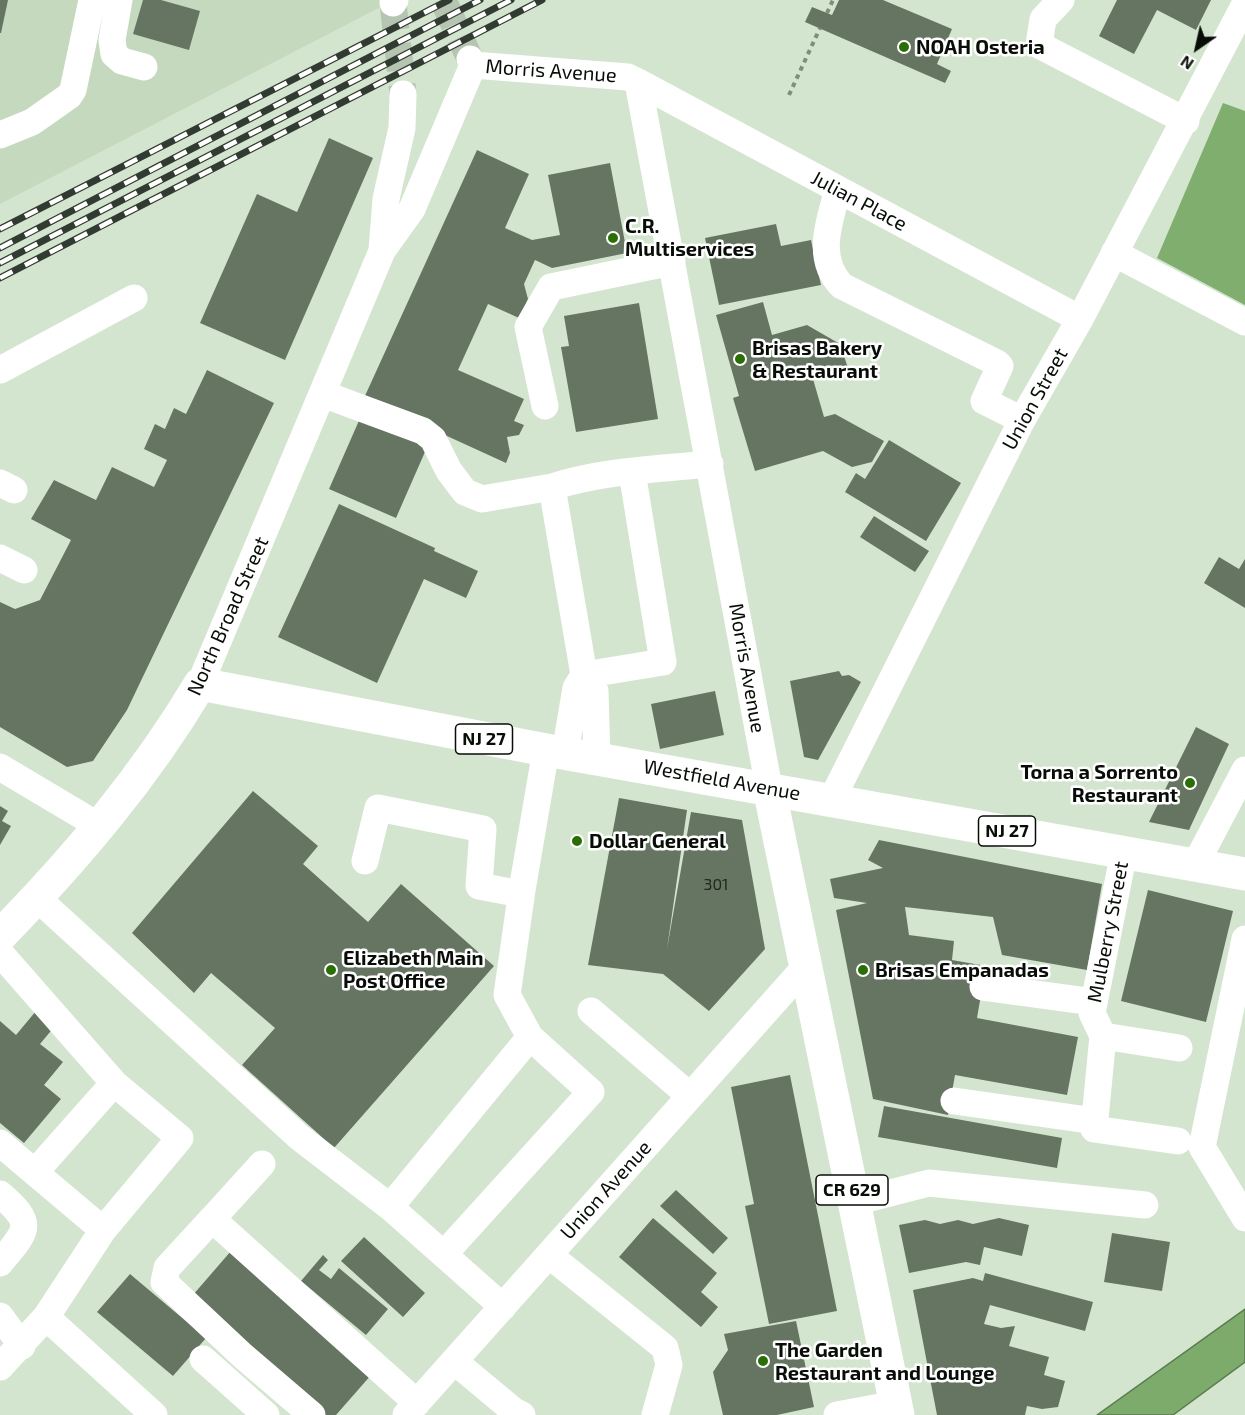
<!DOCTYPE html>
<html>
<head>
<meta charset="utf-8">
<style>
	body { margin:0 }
	#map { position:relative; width:1245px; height:1415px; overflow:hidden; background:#d4e5cf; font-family:"Exo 2",sans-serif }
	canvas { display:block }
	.north { position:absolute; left:1167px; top:18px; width:60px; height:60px; -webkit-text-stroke:4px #fff; paint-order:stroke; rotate:214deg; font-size:16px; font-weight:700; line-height:24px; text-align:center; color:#080e07 }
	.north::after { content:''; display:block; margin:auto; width:21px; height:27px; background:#080e07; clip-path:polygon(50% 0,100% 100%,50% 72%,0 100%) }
</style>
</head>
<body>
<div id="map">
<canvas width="1245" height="1415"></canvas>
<div class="north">N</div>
</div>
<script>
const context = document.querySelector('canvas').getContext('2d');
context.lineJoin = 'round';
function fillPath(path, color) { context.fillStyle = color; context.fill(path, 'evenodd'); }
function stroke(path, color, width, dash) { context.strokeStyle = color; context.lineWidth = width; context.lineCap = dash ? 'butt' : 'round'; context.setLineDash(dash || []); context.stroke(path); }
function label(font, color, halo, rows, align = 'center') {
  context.font = font + ' "Exo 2",sans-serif'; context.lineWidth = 5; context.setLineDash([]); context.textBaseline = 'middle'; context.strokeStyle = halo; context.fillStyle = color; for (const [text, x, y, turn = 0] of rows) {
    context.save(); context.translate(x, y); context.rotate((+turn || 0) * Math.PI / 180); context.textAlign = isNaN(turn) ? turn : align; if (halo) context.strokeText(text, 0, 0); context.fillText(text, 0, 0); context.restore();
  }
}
fillPath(new Path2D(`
	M0,0H394L0,204Z`), '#c4d9bd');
fillPath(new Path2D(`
	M1223,103L1245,111V305L1157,258Z`), '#7fae6f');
const water = new Path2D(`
	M1245,1309V1362L1173,1415H1097Z`);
fillPath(water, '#7cab6c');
stroke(water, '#597c4e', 1.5);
fillPath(new Path2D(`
	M0,0H8L1,33H0Z
	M143,0H161L200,11L189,50L133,34Z
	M839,0H883L952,29L937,64L951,71L945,83L805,22L812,7L832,15Z
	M1117,0H1211L1196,30L1157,10L1134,54L1099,36Z
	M329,138L373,158L285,360L200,323L257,194L297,212Z
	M477,150L529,174L505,228L532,240L560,235L548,175L610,163L627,253L552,268L535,260L524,284L528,299L519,318L488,304L458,370L524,399L514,421L524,425L519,435L507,437L510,453L506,463L364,398Z
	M776,224L781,246L811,240L821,285L719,305L705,238Z
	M763,302L772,335L807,325L840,344L848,368L813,379L824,417L835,414L884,441L872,462L852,467L823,451L755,471L733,398L739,396L716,315Z
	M639,303L658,419L576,432L561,347L569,346L564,316Z
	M207,370L274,403L127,710L93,761L67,767L0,727V602L15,609L40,600L71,540L31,519L54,480L96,500L112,467L154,487L167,460L144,449L155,424L165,429L174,408L186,414Z
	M361,416L428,445L396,518L329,489Z
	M889,440L961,483L926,541L845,492L856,473L865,479Z
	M339,504L435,548L434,551L478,571L466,598L424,579L377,683L278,637Z
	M874,516L929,551L915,572L860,537Z
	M1219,557L1239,569L1245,559V608L1204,583Z
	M839,671L842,676L849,675L861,682L818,760L804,757L790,681Z
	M715,691L724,735L660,749L651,704Z
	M1196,727L1229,744L1189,830L1149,822Z
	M253,791L318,846L303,864L368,922L401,884L494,966L334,1148L242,1065L275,1028L211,973L194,993L132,933Z
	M619,798L687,810L667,949L691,812L742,820L765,949L709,1011L663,974L588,965Z
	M0,806L8,811L2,821L11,826L0,845Z
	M879,840L1102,884L1087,970L1002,955L993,917L905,907L909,935L954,941L952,960L986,966L977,1018L1078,1037L1067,1095L955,1075L948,1115L873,1099L836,910L867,903L834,898L830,879L883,868L868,860Z
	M1148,890L1233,911L1206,1022L1121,1001Z
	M36,1011L55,1026L40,1044L63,1062L44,1085L61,1099L24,1143L0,1123V1021L16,1035Z
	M790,1075L837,1311L769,1324L745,1206L754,1204L731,1087Z
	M884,1106L1062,1138L1057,1168L878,1137Z
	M676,1190L728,1238L713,1254L660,1206Z
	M653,1218L717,1273L701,1292L718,1307L701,1327L619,1257Z
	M999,1218L1029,1225L1022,1256L984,1247L980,1265L966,1262L909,1273L899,1225L925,1220L940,1224L958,1220L973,1224Z
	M1112,1233L1170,1242L1162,1291L1104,1282Z
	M364,1237L425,1293L403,1317L341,1261Z
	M231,1251L372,1374L336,1415H316L186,1303Z
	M323,1255L328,1260L319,1270L331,1279L339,1268L388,1309L366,1335L301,1281Z
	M985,1273L1093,1302L1085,1331L990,1305L984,1324L1001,1328L1015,1326L1009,1346L1049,1357L1044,1375L1065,1381L1058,1407L1042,1409L1027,1406L1025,1415H937L913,1290L973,1278L983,1281Z
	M130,1274L206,1338L173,1376L97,1312Z
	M796,1321L814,1407L777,1415H723L713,1372L728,1350L724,1334Z`), '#667562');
stroke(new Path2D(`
	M443,0L470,59
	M393,3L403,94`), '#b5c5b1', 27, [27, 14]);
stroke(new Path2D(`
	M827,13L833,0
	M789,95L820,28`), '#808c7c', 4, [4.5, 4.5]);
stroke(new Path2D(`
	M119,0L112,40L114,54L122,61L144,67
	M1061,0L1043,19L1039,45L1186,121
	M393,3L395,0
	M473,65L628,77L638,82L769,788
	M638,82L1080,319
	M0,135L32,122L69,96L73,90L92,0
	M838,190C829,222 815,259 842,286L997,363L1000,366L984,401L1022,420
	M382,250L386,199L402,128L403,94
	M1114,253L1245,322
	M0,370L134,298
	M323,394L423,431L433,439L449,471L465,492L482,499L552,487
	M545,406L528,327L551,287L672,262
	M632,472L663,662L584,675L552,487C602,471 657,469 710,464
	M0,483L14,490
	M0,558L24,570
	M200,684L382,251L412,209L473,65L470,59
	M565,753L576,688L584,675L595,691L597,759
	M0,767L99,826
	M832,799L1022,420L1080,319L1245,4
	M1124,852L1092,1013L1103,1036L1094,1129L1178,1141
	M365,861L378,808L483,829L479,886L521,894
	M1195,865L1245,770
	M37,898L299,1137L390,1207L503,1307
	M1245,939L1202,1147L1245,1218
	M0,953L114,1083L180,1138L103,1230
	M983,987L1094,1002
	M591,1011L690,1096
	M1103,1036L1179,1048
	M954,1101L1095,1121
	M0,1143L103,1230L46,1317L0,1367
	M36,1171L114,1083
	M0,1194C36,1225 27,1230 0,1263
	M855,1202L929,1183L1145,1205
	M390,1207L530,1037
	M212,1219L262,1164
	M445,1253L591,1092L530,1037L507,995L522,890L546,750
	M549,1255L665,1348L669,1365L655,1415
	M0,1316L22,1346
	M46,1317L154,1415
	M203,1359L266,1415
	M454,1361L514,1411L522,1415
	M312,1415L243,1356L164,1282L167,1268L212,1219L417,1403
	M406,1415L807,965
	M837,1415L896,1404`), '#fff', 27);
stroke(new Path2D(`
	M769,788L898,1415
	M0,936C75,859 145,777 200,684L546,750L1245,874`), '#fff', 33);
const rail = new Path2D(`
	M0,229L449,0
	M0,248L480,0
	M0,263L511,0
	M0,278L542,0`);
stroke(rail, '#323b31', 7);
stroke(rail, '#fff', 4.5, [14]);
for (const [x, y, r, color] of [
	[904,47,6,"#2b6e06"],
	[613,238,6,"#2b6e06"],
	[740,359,6,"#2b6e06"],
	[1190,783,6,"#2b6e06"],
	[577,841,6,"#2b6e06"],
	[331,970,6,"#2b6e06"],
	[863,970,6,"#2b6e06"],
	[763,1361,6,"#2b6e06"]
]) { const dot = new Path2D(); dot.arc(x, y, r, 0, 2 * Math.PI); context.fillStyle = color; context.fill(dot); stroke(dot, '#fff', 2); }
label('16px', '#20281e', null, [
	["301",716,885]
]);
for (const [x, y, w] of [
	[484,739,57],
	[1007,831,57],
	[852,1190,72]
]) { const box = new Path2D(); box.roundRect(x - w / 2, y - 15, w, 30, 4.5); context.fillStyle = '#fff'; context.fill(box); stroke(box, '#080e07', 1.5); }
label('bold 18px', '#080e07', null, [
	["NJ 27",484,739],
	["NJ 27",1007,831],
	["CR 629",852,1190]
]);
label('bold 20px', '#080e07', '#fff', [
	["NOAH Osteria",916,47],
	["C.R.",625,226],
	["Multiservices",625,249],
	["Brisas Bakery",752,348],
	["& Restaurant",752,371],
	["Torna a Sorrento",1178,772,"right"],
	["Restaurant",1178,795,"right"],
	["Dollar General",589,841],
	["Elizabeth Main",343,958],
	["Post Office",343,981],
	["Brisas Empanadas",875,970],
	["The Garden",775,1350],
	["Restaurant and Lounge",775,1373]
], 'left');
label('20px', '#080e07', '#fff', [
	["Morris Avenue",551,71,4],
	["Julian Place",859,201,28],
	["Union Street",1035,399,-61],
	["North Broad Street",228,616,-66],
	["Morris Avenue",747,668,80],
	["Westfield Avenue",722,780,10],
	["Mulberry Street",1108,932,-79],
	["Union Avenue",606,1190,-48]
]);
</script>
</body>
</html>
